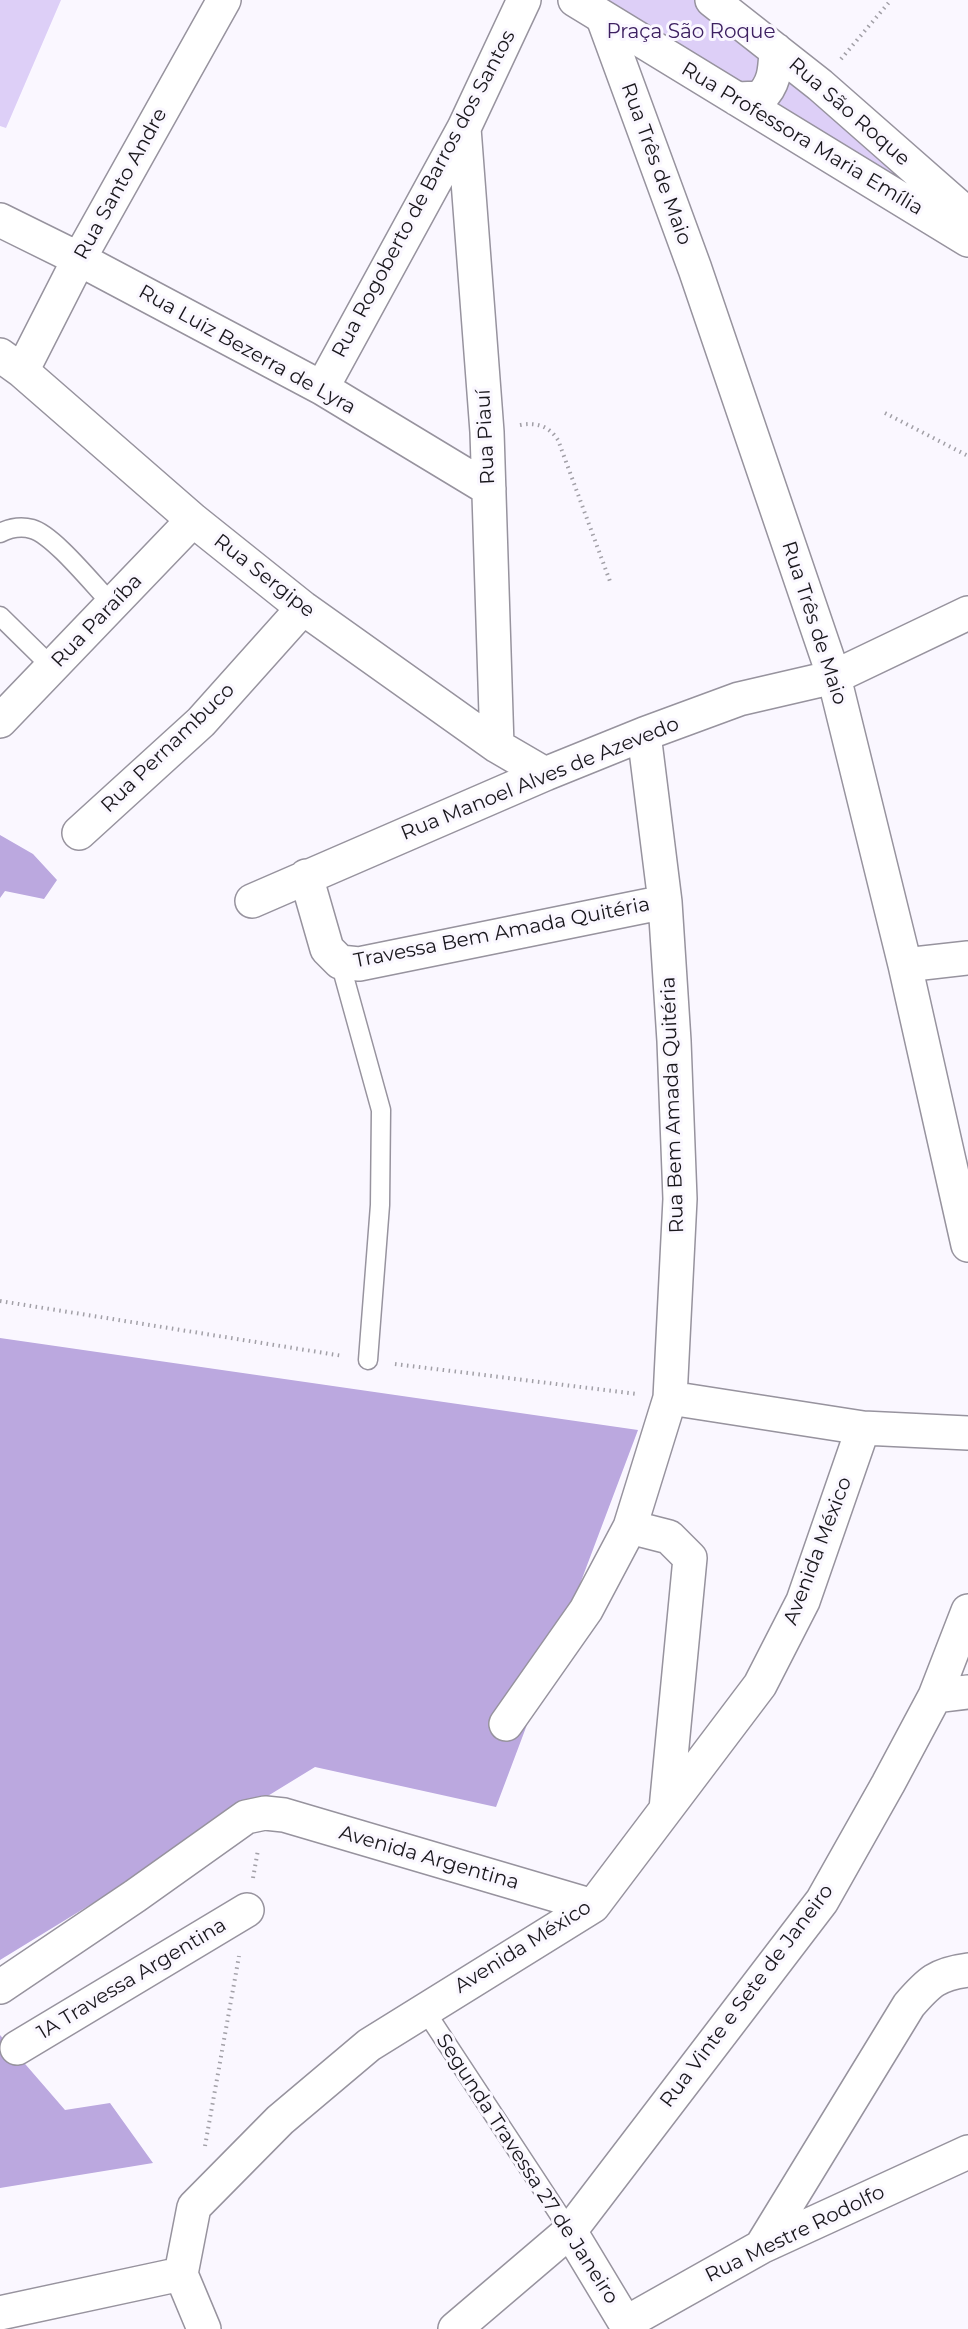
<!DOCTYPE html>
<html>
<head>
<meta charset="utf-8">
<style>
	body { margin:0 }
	canvas { display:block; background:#faf7ff }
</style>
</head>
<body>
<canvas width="968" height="2329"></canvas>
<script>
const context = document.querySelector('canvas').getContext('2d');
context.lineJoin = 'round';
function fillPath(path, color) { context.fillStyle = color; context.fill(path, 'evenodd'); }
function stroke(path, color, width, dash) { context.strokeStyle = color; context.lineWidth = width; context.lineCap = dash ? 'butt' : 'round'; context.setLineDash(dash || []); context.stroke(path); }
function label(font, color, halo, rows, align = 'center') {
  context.font = font + ' Montserrat,sans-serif'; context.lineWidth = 6; context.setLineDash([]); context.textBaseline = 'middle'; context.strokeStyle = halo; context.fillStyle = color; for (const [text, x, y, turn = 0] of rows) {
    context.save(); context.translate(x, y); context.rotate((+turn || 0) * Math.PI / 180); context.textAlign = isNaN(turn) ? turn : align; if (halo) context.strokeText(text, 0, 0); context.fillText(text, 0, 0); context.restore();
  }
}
fillPath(new Path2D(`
	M0,0H61L6,128L0,126Z
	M580,0H698L912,184L900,187Z`), '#ddcff7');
fillPath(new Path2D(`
	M0,835L33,854L57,880L44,899L5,891L0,898Z
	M0,1338L638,1430L496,1807L315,1767L0,1960Z
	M0,2035L65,2110L110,2103L153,2163L0,2188Z`), '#bba8df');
const service = new Path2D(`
	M0,533C10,528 21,526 32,529C54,535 95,587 113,605
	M0,616L53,668
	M340,962L381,1110L380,1205L368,1360
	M424,2009L570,2231`);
const minor = new Path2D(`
	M603,18L695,269L834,677L905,965L968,1245
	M464,128L487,432L497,746
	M0,220L79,259L322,388L489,489
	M0,355L22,371L193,520L303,608L497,746L545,774
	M22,371L79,259L224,0
	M322,388L464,128L524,0
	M0,721L193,520
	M79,833L201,722L303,608
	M306,876L327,949L340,962L359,964L665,902
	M252,901L545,774L644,734L739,699L834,677L968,613
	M905,965L968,958
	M670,1398L863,1428L968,1433
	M630,1527L669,1537L690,1558L666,1809
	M935,1696L968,1692
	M506,1724L586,1610L630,1527L670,1398L680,1199L674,1041L665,902L644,734
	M0,1987L135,1896L246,1817L265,1813L284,1815L593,1906
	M17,2048L247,1910
	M570,2231L629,2329
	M761,2247L909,2005C929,1982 937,1974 968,1970
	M181,2274L194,2207L280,2120L369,2045L593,1906L760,1685L803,1601L863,1428
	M181,2274L204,2329
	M0,2313L181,2274
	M626,2323L761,2247L968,2152
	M455,2329L570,2231L822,1901L888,1784L935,1696L968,1611`);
const tertiary = new Path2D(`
	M575,0L968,240
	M712,0L820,85L968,215
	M737,99L760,98C775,84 775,69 776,50`);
stroke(service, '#97939e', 21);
stroke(minor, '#97939e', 36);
stroke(tertiary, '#97939e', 36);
stroke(new Path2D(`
	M841,59L891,0
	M885,413L968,456
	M520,425C536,422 549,426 558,440L611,584
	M0,1301L343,1356
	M395,1364L637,1394
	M253,1878L258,1850
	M205,2146L239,1956`), '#a2a0a7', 4, [1.5, 4.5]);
stroke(service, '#fff', 18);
stroke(minor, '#fff', 33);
stroke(tertiary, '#fff', 33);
label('20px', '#3d2061', '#faf7ff', [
	["Praça São Roque",691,32]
]);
label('20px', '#19171c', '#faf7ff', [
	["Rua São Roque",849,112,41],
	["Rua Professora Maria Emília",802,139,31],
	["Rua Três de Maio",656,164,70],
	["Rua Santo Andre",121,184,-61],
	["Rua Rogoberto de Barros dos Santos",424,194,-62],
	["Rua Luiz Bezerra de Lyra",247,350,29],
	["Rua Piauí",486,437,-93],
	["Rua Sergipe",264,576,38],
	["Rua Paraíba",97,621,-46],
	["Rua Três de Maio",814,623,72],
	["Rua Pernambuco",168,748,-44],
	["Rua Manoel Alves de Azevedo",540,779,-22],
	["Travessa Bem Amada Quitéria",502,933,-11],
	["Rua Bem Amada Quitéria",673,1105,-92],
	["Avenida México",818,1551,-69],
	["Avenida Argentina",429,1858,16],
	["Avenida México",523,1947,-32],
	["1A Travessa Argentina",132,1979,-31],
	["Rua Vinte e Sete de Janeiro",747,1996,-53],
	["Segunda Travessa 27 de Janeiro",527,2169,57],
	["Rua Mestre Rodolfo",795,2234,-26]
]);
</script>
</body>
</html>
